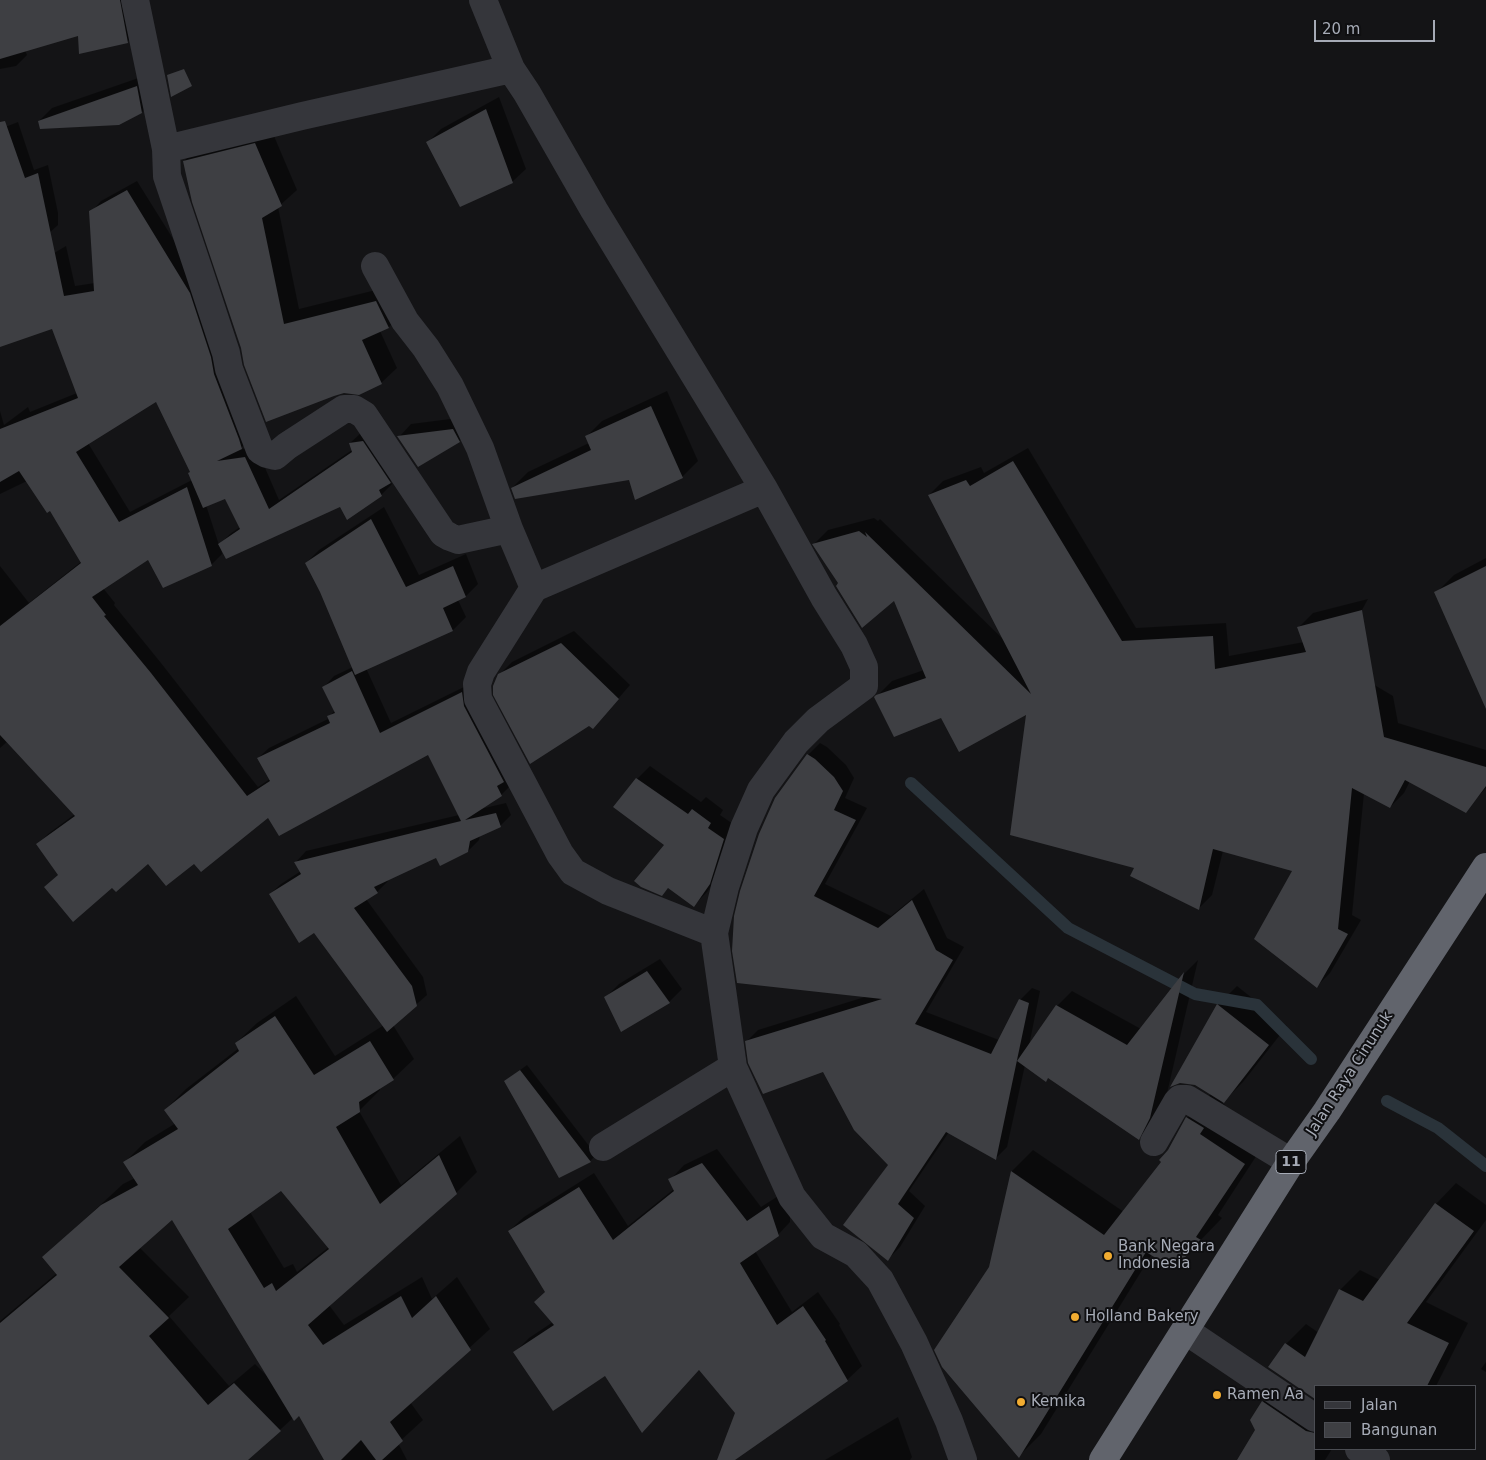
<!DOCTYPE html>
<html>
<head>
<meta charset="utf-8">
<style>
	body { margin:0 }
	#map { position:relative; width:1486px; height:1460px; overflow:hidden; background:#141416; font-family:"DejaVu Sans",sans-serif }
	canvas { display:block }
	.legend { position:absolute; left:1314px; top:1385px; width:162px; height:65px; box-sizing:border-box; background:#0f0f11; border:1px solid #4b4d53; margin:0; padding:6px 9px; list-style:none; font-size:15px; color:#a6abb6 }
	.legend li { display:flex; align-items:center; gap:10px; height:25px }
	.legend b { width:25px; border:1px solid #4b4d53 }
	.scale { position:absolute; left:1314px; top:20px; width:121px; height:22px; box-sizing:border-box; border:2px solid #a6abb6; border-top:0; padding-left:6px; font-size:15px; line-height:18px; white-space:nowrap; color:#a6abb6; -webkit-text-stroke:4px #0f0f11; paint-order:stroke }
</style>
</head>
<body>
<div id="map">
<canvas width="1486" height="1460"></canvas>
<ul class="legend">
<li><b style="height:6px;background:#35363b"></b>Jalan</li>
<li><b style="height:14px;background:#3e3f43"></b>Bangunan</li>
</ul>
<div class="scale">20 m</div>
</div>
<script>
const context = document.querySelector('canvas').getContext('2d');
context.lineJoin = 'round';
function fillPath(path, color) { context.fillStyle = color; context.fill(path, 'evenodd'); }
function stroke(path, color, width, dash) { context.strokeStyle = color; context.lineWidth = width; context.lineCap = dash ? 'butt' : 'round'; context.setLineDash(dash || []); context.stroke(path); }
function label(font, color, halo, rows, align = 'center') {
  context.font = font + ' "DejaVu Sans",sans-serif'; context.lineWidth = 4; context.setLineDash([]); context.textBaseline = 'middle'; context.strokeStyle = halo; context.fillStyle = color; for (const [text, x, y, turn = 0] of rows) {
    context.save(); context.translate(x, y); context.rotate((+turn || 0) * Math.PI / 180); context.textAlign = isNaN(turn) ? turn : align; if (halo) context.strokeText(text, 0, 0); context.fillText(text, 0, 0); context.restore();
  }
}
fillPath(new Path2D(`
	M0,0H132L139,31L127,42L79,34L25,50L27,55L16,66L0,69Z
	M150,74L155,99L142,112L39,121L52,108Z
	M499,97L526,169L513,181L461,205L428,142L441,129Z
	M18,122L34,170L48,165L58,213V225L48,234L0,251V129Z
	M271,129L297,190L278,207L299,309L392,286L404,312L389,327L380,331L397,368L381,383L242,348L184,161L199,146Z
	M137,181L200,282L252,437L240,449L256,447L279,500L352,450L350,443L361,433L400,471L390,481L392,484L381,495L340,506L221,547L222,554L211,565L148,558L103,588L115,603L114,605L161,663L258,787L270,779L258,758L269,748L330,718L329,717L335,710L324,687L334,676L353,667L321,592L306,563L319,550L384,507L419,575L466,554L478,584L466,596L458,600L466,617L453,630L366,668L391,723L472,683L512,784L501,795L480,809L506,803L511,815L500,826L480,835L479,840L468,851L436,856L387,880L388,881L377,892L366,899L423,977L427,995L393,1025L414,1059L393,1079L380,1088V1090L359,1111L401,1185L460,1136L477,1172L456,1193L329,1305L344,1325L422,1277L432,1299L457,1277L490,1329L410,1402L423,1420L398,1443L407,1460H326L300,1414L293,1418L247,1460H0V1321L57,1273L44,1257L123,1184L135,1178L125,1162L145,1142L176,1123L165,1110L186,1089L239,1048L236,1043L257,1023L296,996L335,1056L384,1025L315,931L270,894L281,884L301,871L296,862L306,851L459,815L428,753L268,816L194,862L149,863L113,886L59,874L38,844L48,834L75,814L8,741L0,748V566L29,603L82,561L51,510L27,481L0,494V411L4,425L28,407L30,412L77,393L52,328L0,346V285L66,246L75,286L95,283L91,212L101,201ZM157,400L191,471L192,480L130,512L88,443ZM226,497L240,527L230,534L219,545L206,505ZM281,1189L329,1247L297,1272L293,1264L284,1268L250,1212ZM173,1218L267,1376L255,1364L229,1386L169,1316L189,1297L139,1247Z
	M667,391L698,461L682,477L630,479L512,488L528,472L589,443L586,437L602,421Z
	M466,417L472,428L459,441L399,437L411,424Z
	M1028,448L1136,628L1226,623L1229,656L1304,642L1299,627L1313,613L1368,599L1334,661L1393,696L1398,723L1486,750V788L1465,811L1410,781L1404,793L1390,807L1364,793L1352,915L1361,920L1330,973L1317,986L1294,870L1223,851L1212,895L1198,909L1136,868L1028,713L942,716L876,697L892,681L924,670L894,598L839,583L814,544L828,530L874,518L878,521L880,519L1004,640L929,495L943,481L981,467L984,473Z
	M1486,558V704L1436,593L1454,575Z
	M574,631L630,685L605,714L499,675L512,662Z
	M820,743L827,747L846,765L854,778L845,798L867,808L825,884L891,916L924,889L947,938L964,947L926,1012L999,1040L1020,1000L1032,988L1040,991L1029,1046L1057,1006L1072,991L1141,1029L1185,973L1198,960L1165,1102L1154,1123L1139,1138L1049,1077L1025,1065L1007,1147L995,1159L949,1132L909,1191L925,1206L900,1247L888,1259L889,1165L824,1071L746,1042L758,1030L868,996L738,982L808,755Z
	M650,766L701,802L706,797L723,810L720,815L736,826L722,870L707,892L694,905L669,887L662,894L665,844L637,779Z
	M660,959L682,989L669,1002L606,997L619,984Z
	M1237,986L1287,1026L1243,1082L1222,1103L1225,1105L1221,1112L1266,1141L1218,1215L1222,1218L1196,1245L1152,1254L1041,1434L1019,1456L990,1267L1012,1171L1033,1150L1124,1212L1163,1162L1187,1118L1211,1094L1218,1005Z
	M527,1065L596,1155L590,1161L559,1176L505,1081Z
	M717,1149L761,1207L783,1193L790,1212V1222L776,1237L755,1251L792,1312L818,1292L840,1324L839,1325L862,1366L847,1380L733,1460H718L736,1413L700,1369L678,1392L515,1352L529,1338L553,1322L546,1291L509,1231L524,1217L594,1173L628,1226L674,1189L670,1180L684,1165Z
	M1456,1183L1486,1205V1220L1426,1302L1468,1323L1436,1386H1315L1286,1344L1306,1324L1319,1333L1340,1290L1360,1270L1380,1280L1436,1204Z
	M1486,1362V1372L1481,1369Z
	M1283,1382L1315,1403V1449H1332L1325,1460H1238L1257,1430L1263,1402Z
	M898,1417L912,1457L910,1460H825Z`), '#0007');
stroke(new Path2D(`
	M911,783L1068,928L1195,994L1257,1005L1311,1059
	M1387,1101L1438,1128L1486,1166`), '#2a333a', 12);
fillPath(new Path2D(`
	M0,0H120L128,43L79,54L78,36L0,59Z
	M184,69L192,86L171,97L167,75Z
	M137,86L142,113L119,125L40,129L38,121Z
	M486,109L513,183L460,207L426,142Z
	M5,121L25,178L38,173L64,296L94,291L89,211L127,190L190,293L211,357L214,374L239,439L242,449L217,461L245,457L269,509L352,452L349,443L363,441L391,483L379,490L382,496L347,520L340,507L226,559L218,544L240,529L225,499L203,508L188,473L190,472L156,402L76,452L119,522L187,487L212,566L163,588L148,560L92,597L106,615L104,616L151,673L247,796L270,781L257,758L330,723L327,716L335,713L322,687L352,671L380,733L462,692L464,706L504,782L497,786L502,796L465,820L496,813L501,827L470,841L468,852L440,866L436,858L374,887L378,893L354,908L412,986L417,1006L387,1032L314,933L299,943L269,894L301,874L294,862L461,821L428,755L279,836L268,818L201,872L194,864L166,886L148,864L116,892L112,888L73,922L44,887L58,875L36,844L75,816L0,735V626L81,563L50,511L47,513L19,471L0,482V429L78,398L52,329L0,347V122Z
	M255,143L282,206L262,218L284,324L376,301L389,328L362,340L382,384L359,395L344,393L334,396L266,422L244,365L241,348L192,202L183,161Z
	M651,406L683,478L635,500L629,480L515,499L511,488L591,450L585,436Z
	M453,429L460,442L418,467L397,436Z
	M1013,461L1122,641L1213,636L1215,669L1306,652L1297,627L1362,610L1384,737L1486,767V786L1466,813L1405,780L1390,808L1352,788L1338,929L1348,934L1317,988L1254,939L1292,871L1213,849L1199,910L1130,876L1134,868L1010,835L1026,715L959,752L941,718L894,737L874,697L876,695L926,678L894,601L862,628L836,586L838,583L812,544L859,531L867,537L865,532L1031,694L928,495L966,480L970,486Z
	M371,519L406,587L453,566L466,597L443,608L453,631L355,675L320,592L305,563Z
	M1486,566V709L1434,592Z
	M561,643L619,699L593,729L589,726L530,764L493,695V686L498,674Z
	M807,754L815,759L834,777L843,791L834,810L856,820L814,896L878,928L912,900L936,950L953,960L915,1024L991,1054L1019,999L1029,1003L996,1160L946,1132L898,1204L914,1218L888,1261L843,1225L888,1165L854,1130L823,1072L763,1094L748,1063L745,1041L882,999L737,983L732,951L734,916L740,891L759,834L775,798Z
	M636,778L688,814L692,809L711,823L708,828L724,839L710,884L694,907L668,888L662,896L641,887L634,881L664,845L613,807Z
	M647,971L670,1003L621,1032L604,997Z
	M1184,972L1150,1118L1139,1140L1048,1078L1046,1082L1017,1061L1056,1005L1127,1045Z
	M1217,1004L1269,1045L1224,1103L1195,1085L1180,1083L1170,1087Z
	M275,1016L314,1075L370,1041L394,1080L359,1102L360,1112L336,1127L380,1204L439,1155L457,1194L308,1325L323,1345L401,1296L412,1318L436,1296L471,1350L390,1422L403,1441L382,1460H376L361,1440L341,1460H324L299,1416L294,1421L172,1220L119,1267L169,1318L149,1336L208,1405L234,1383L281,1431L248,1460H0V1323L57,1275L42,1257L101,1205L138,1185L123,1162L178,1129L164,1110L239,1051L235,1043ZM281,1191L329,1249L276,1291L272,1283L264,1288L228,1229Z
	M520,1070L591,1162L559,1178L504,1081Z
	M1186,1117L1204,1128L1200,1134L1245,1164L1196,1237L1201,1240L1174,1269L1146,1252L1019,1458L942,1367L934,1350L989,1267L1011,1171L1104,1235L1161,1162L1159,1160L1168,1150Z
	M702,1163L747,1221L769,1206L779,1236L740,1263L777,1325L803,1306L826,1340L825,1341L848,1381L735,1460H717L735,1413L699,1370L642,1433L605,1376L553,1411L513,1352L554,1325L534,1302L545,1292L508,1231L579,1187L613,1240L674,1191L668,1179Z
	M1435,1203L1474,1231L1407,1323L1449,1343L1427,1386H1315V1399L1268,1367L1285,1343L1305,1357L1339,1289L1363,1301Z
	M1262,1401L1306,1431L1315,1433V1460H1237L1255,1430L1250,1420Z`), '#3e3f43');
stroke(new Path2D(`
	M135,0L166,149L167,176L199,271L226,353L229,369L260,450L267,454L275,456L287,446L344,409H354L364,415L443,533L450,537L458,540L509,529
	M483,0L511,69L527,93L594,210L764,489L824,597L854,645L864,667V686L818,720L796,742L761,790L744,828L725,887L714,933L733,1067L792,1197L823,1236L856,1254L880,1280L914,1343L949,1421L963,1460
	M166,149L302,116L511,69
	M375,266L405,321L426,348L450,386L480,448L509,529L534,588L764,489
	M534,588L481,672L477,684L478,699L560,854L573,872L608,891L714,933
	M1154,1142L1177,1102L1180,1099H1187L1291,1162
	M603,1147L733,1067
	M1186,1331L1315,1418
	M1359,1449L1376,1460`), '#35363b', 28);
stroke(new Path2D(`
	M1103,1460L1291,1162L1327,1111L1486,867`), '#61646c', 28);
for (const [x, y, r, color] of [
	[1108,1256,5,"#f1ac31"],
	[1075,1317,5,"#f1ac31"],
	[1217,1395,5,"#f1ac31"],
	[1021,1402,5,"#f1ac31"]
]) { const dot = new Path2D(); dot.arc(x, y, r, 0, 2 * Math.PI); context.fillStyle = color; context.fill(dot); stroke(dot, '#0f0f11', 2); }
for (const [x, y, w] of [
	[1291,1162,30]
]) { const box = new Path2D(); box.roundRect(x - w / 2, y - 11.5, w, 23, 4); context.fillStyle = '#0f0f11'; context.fill(box); stroke(box, '#a6abb6', 1); }
label('bold 14px', '#a6abb6', null, [
	["11",1291,1162]
]);
label('15px', '#a6abb6', '#0f0f11', [
	["Jalan Raya Cinunuk",1350,1074,-57]
]);
label('15px', '#a6abb6', '#0f0f11', [
	["Bank Negara",1118,1247],
	["Indonesia",1118,1264],
	["Holland Bakery",1085,1317],
	["Ramen Aa",1227,1395],
	["Kemika",1031,1402]
], 'left');
</script>
</body>
</html>
